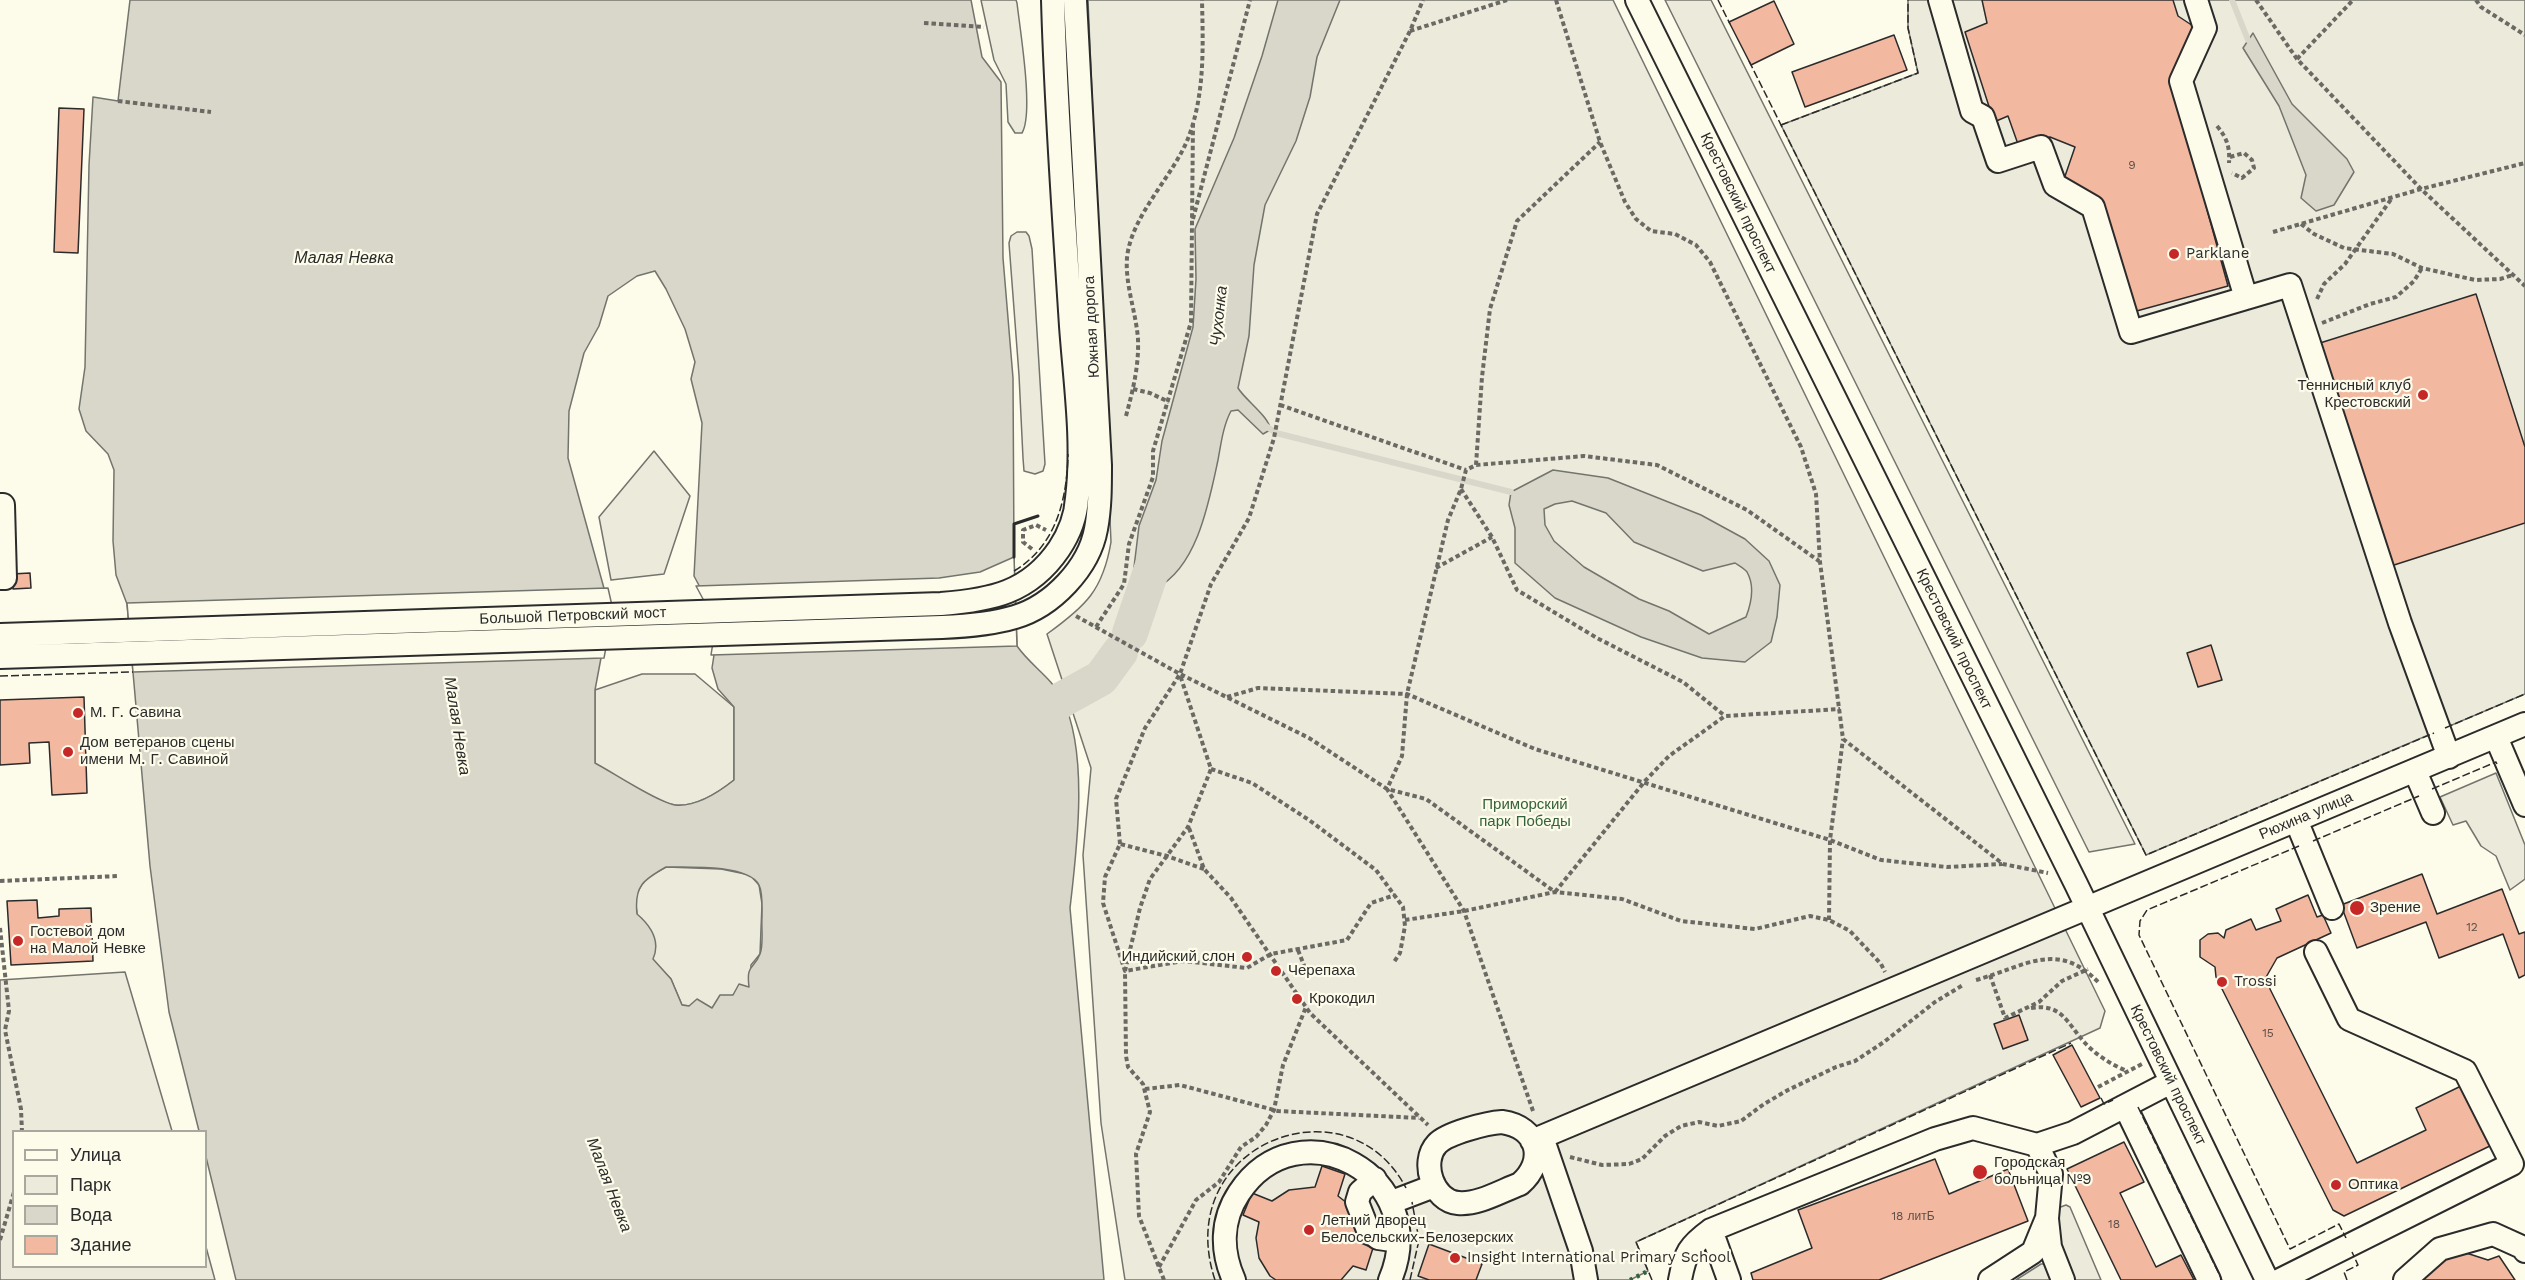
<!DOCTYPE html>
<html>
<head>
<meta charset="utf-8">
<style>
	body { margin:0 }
	#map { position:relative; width:2525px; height:1280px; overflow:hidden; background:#fdfbea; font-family:"Work Sans",sans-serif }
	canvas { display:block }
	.legend { position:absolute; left:12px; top:1130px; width:195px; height:138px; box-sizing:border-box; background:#fdfbea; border:2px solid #a9a89e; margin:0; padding:8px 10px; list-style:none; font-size:18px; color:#2b2b2b }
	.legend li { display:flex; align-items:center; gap:12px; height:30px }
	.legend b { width:30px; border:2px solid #a9a89e }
</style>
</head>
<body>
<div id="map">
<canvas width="2525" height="1280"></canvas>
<ul class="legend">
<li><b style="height:8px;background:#fdfbea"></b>Улица</li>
<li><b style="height:16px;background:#ecebdb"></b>Парк</li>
<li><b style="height:16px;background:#d8d7c9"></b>Вода</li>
<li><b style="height:16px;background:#f2b8a0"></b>Здание</li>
</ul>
</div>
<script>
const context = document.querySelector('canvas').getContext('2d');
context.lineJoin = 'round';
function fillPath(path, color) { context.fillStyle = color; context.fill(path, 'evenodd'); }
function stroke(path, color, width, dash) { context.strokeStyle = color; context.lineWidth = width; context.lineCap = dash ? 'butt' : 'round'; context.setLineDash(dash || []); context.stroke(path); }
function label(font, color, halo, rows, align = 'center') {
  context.font = font + ' "Work Sans",sans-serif'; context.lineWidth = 4.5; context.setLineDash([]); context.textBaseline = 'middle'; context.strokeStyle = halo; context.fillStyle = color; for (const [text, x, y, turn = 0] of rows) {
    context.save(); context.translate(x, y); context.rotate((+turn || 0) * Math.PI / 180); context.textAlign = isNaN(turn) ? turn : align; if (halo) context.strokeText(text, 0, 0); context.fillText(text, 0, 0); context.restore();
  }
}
const green = new Path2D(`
	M981,0H1016L1017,3C1020,30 1034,113 1022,133H1015L1008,122L1006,84L994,60Z
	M1088,0H1613L2105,1011L2100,1028L1636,1242L1648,1271L1630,1280H1125L1101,1123L1083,855L1091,768L1047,634C1086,606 1103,590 1111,542Z
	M1665,0H1711L2135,844L2089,852Z
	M1908,0H2525V694L2146,855L1781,125L1918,73L1908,28Z
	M1017,232H1026L1029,236L1032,249L1045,464L1043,471L1035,474L1024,471L1023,458L1019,375L1009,243L1011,236Z
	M654,451L690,496L664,574L611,580L599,517Z
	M642,674H695L734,707V780C719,792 696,807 675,805C656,803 613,774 595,764V690Z
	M2496,773L2525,845V879L2510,890L2496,856L2481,846L2466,821L2453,825L2440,797Z
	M666,867L721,869L750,875L759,885L762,904L760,954L751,965L750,987L733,995L712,1009L682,1005L671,979L652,959L637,914L635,896L646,878Z
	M125,972L172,1131L14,1132V1266H206V1247L215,1280H0V980Z
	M2066,1205L2070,1207L2101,1280H2072L2058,1238V1208Z
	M2041,1264H2046L2057,1280H2016Z`);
fillPath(green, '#ecebdb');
stroke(green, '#74746e', 1.5);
const water = new Path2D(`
	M130,0H971L982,57L1001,82L1003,258L1013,378L1014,557L1017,646C1030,665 1051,677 1062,698C1089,752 1077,848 1070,908L1104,1280H236L206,1157V1132L199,1131L169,1012L150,866L127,604L116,575L113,541L114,470L108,454L86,431L79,409L85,367L89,165L93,97L118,101ZM655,271L666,289L685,329L695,362L691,379L702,423L694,576L719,623L712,668L718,689L734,707V780C719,792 696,807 675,805C659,803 612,772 595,763V690L610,610L568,458L569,411L584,353L599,326L608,296L637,276ZM666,867C687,867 748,864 759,885C763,893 762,907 762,917C761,927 764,944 760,954C754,970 746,963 749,987L739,984L733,995H720L712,1008L697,999L689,1006L682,1005L671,979L653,959C661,941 651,926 637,914C634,886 643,880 666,867Z
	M1278,0H1340L1317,57L1310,97L1296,141L1265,205L1254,265L1249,336L1238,388C1245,400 1271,418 1270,430L1263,434L1238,410L1231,411C1223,426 1221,444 1218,460C1209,502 1197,568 1156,588L1147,586L1134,567L1139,526L1156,480L1162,441L1193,327L1196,279L1195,229L1234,138L1262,56Z
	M2253,33L2292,104L2347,159L2354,172L2334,205L2316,211L2301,198L2306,175L2279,106L2243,48Z
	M1553,470L1608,478L1701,515L1745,539L1769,561L1780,585L1777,617L1771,642L1745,662L1702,658L1641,637L1555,598L1515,563V528L1509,505L1511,492ZM1572,501L1606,513L1634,542L1703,571L1735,563C1738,565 1745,569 1747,572C1755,586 1751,604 1746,617L1709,634L1669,611L1639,599L1584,567L1554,541L1545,525L1544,509L1555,504Z`);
fillPath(water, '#d8d7c9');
stroke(water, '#74746e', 1.5);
const pier = new Path2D(`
	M1014,557L1017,646L711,655L716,623L696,586L939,578L980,572Z
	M608,588L613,610L604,658L133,672L127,603Z`);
fillPath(pier, '#fdfbea');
stroke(pier, '#74746e', 1.5);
stroke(new Path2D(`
	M2232,0L2248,40
	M1266,426L1276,433L1511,492`), '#d8d7c9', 6);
stroke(new Path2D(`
	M1130,633L1162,539
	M1022,729L1063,699L1101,678L1120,652`), '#d8d7c9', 36);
const building = new Path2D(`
	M1982,0H2173L2178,16L2193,26L2171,78L2228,286L2133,312L2098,201L2063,182L2075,147L2050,137L2019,147L2008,116L1994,122L1965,32L1987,23Z
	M1774,1L1794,44L1751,65L1729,22Z
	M1894,35L1907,70L1805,107L1792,72Z
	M59,108L84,109L78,253L54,252Z
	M2476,294L2525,447V523L2391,566L2320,343Z
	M30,573L31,588L13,589L12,574Z
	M2211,645L2222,680L2198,687L2187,653Z
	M84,697L87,793L52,795L49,742L29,743L30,763L0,765V700Z
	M2422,874L2437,914L2502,889L2519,934L2525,932V975L2519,978L2503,934L2439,958L2426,922L2357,948L2341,905Z
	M2308,895L2317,917L2323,915L2331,933L2277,958L2265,979L2357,1163L2426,1130L2416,1108L2461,1086L2492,1145L2344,1216L2333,1210L2216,977L2215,967L2200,957V940L2208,934L2218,933L2224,938L2226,930L2251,919L2256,930L2281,921L2276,909Z
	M37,900L38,918L59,916V909L91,908L93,961L11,965L7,901Z
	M2019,1015L2028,1040L2003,1049L1994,1024Z
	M2072,1045L2100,1098L2081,1107L2053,1055Z
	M2124,1142L2144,1182L2120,1193L2156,1267L2181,1255L2194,1280H2121L2067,1169Z
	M1935,1159L1949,1194L2008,1169L2028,1221L1879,1280H1753L1751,1273L1812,1248L1798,1210Z
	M1322,1166L1345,1174L1338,1196L1347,1203L1358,1220L1361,1243L1373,1248L1366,1270L1353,1266L1341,1280H1276L1270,1276L1259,1258L1256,1238L1259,1222L1243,1215L1252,1193L1272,1201L1289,1190L1315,1187Z
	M1429,1244L1482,1264L1476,1280H1429L1418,1276Z
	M2457,1250L2488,1260L2499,1256L2515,1280H2422L2424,1275Z`);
fillPath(building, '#f2b8a0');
stroke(building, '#2b2b2b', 1.5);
const minor = new Path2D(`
	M1637,0L2076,884L2267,1280
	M1940,0L1972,111L1983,117L1998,161L2041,147L2055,185L2093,207L2131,332L2290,285L2400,623L2449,757
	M2196,0L2205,28L2181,81L2246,298
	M0,505H3L5,578H0
	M0,635L941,604C991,600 1029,593 1059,549C1069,534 1076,515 1077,498C1084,442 1075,382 1071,326C1064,217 1056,109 1053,0
	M0,657L942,627C966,626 992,624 1015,617C1052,606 1089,568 1096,529C1100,508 1100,487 1100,465L1075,0
	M2496,737L2525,805
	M2415,771L2433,813
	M2296,820L2332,908
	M2125,1106L2209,1280
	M1502,1122C1538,1127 1547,1161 1520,1184C1501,1191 1478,1205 1458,1203C1433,1201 1420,1162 1437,1144C1447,1133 1487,1123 1502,1122Z
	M1542,1137L1581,1251L1586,1280
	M1532,1141L2525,724
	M1375,1179L1360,1192L1357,1202L1368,1230L1378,1238L1399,1241
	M1392,1202L1434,1186
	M2047,1219L2050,1247L2063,1280
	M1711,1230L1729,1280
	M1234,1280C1221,1251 1221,1220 1239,1193C1298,1103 1434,1176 1390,1280
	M1680,1280C1685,1253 1689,1246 1711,1230L1935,1139L1973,1128L2037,1145L2073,1133L2171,1082
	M1990,1280L2033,1252L2047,1218L2051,1174L2037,1145
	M2280,1280L2512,1164L2465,1071L2349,1019L2316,952
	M2405,1280L2440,1249L2493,1234L2524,1248L2525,1251`);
stroke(minor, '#2b2b2b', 26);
stroke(new Path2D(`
	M1556,0L1600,142L1625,202L1636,219L1651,231L1675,234L1696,245L1710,262L1801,447L1816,494L1820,562L1843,739L2003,864L2048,873
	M2256,0L2297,59L2421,189L2525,286
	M2476,0L2481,7L2525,35
	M924,23L984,27
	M1410,31L1507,0
	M2297,59L2353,0
	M118,101L211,112
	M2217,126C2227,138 2230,147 2229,163
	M2230,157L2244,153L2252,160L2254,168L2242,178L2232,173
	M1193,219L1250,0
	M2301,224L2314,234L2344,248L2393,254L2422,268L2475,280L2500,279L2513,275
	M2273,232L2421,189L2525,163
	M2317,299L2324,284L2345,264L2392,198
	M2322,323L2370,304L2396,297L2414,281L2422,268
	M1133,389L1150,393L1169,402
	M1280,405L1466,470
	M1126,416C1133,390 1139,366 1138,339C1136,312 1125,285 1127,258C1131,215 1174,176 1189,136C1205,92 1203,46 1202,0
	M1476,465L1584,456L1657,465L1747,510L1819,561
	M1461,489L1492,537L1517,590L1597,638L1683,682L1725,716
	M1032,549L1023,542V530L1036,525L1046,530
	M1436,568L1492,537
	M1076,616L1180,674L1309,738L1387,789L1426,799L1555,892
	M1096,627L1124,584L1129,544L1153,477V451L1191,322L1193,124
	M1227,697L1258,688L1407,694L1535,749L1830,840L1881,860L1947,867L2002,864
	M1211,769L1252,783L1309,820L1376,870L1403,907L1405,926L1400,953L1394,962
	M1189,828L1204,869L1231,898L1310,1013L1428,1125
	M1120,844L1116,799L1145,728L1180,674L1211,584L1249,518L1274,438L1317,214L1410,31L1423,0
	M1204,869L1167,856L1120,844L1105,877L1103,903L1125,971L1183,961L1247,968L1271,954L1347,940L1371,903L1395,895
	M0,881L119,876
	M1555,892L1645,781L1669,756L1725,716L1840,709
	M1405,920L1464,911L1555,892L1622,899L1681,921L1755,929L1810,916L1829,920L1850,931L1881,964L1885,972
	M1829,920L1830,840L1843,739
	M0,928L9,1011L5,1030L21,1109L22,1132
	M1298,950L1307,973
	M1990,975L2005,1018L2039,1002L2062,981L2088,969
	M1976,980C2026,966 2058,939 2100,984
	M2031,1008C2062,1003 2067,1023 2085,1043C2096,1055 2112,1065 2127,1071
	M2098,1087L2142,1064
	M1145,1089L1180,1085L1278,1111L1419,1118
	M1533,1111L1464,911L1387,789L1402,756L1407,694L1448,520L1461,489L1466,470L1476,465L1482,377L1490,309L1517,221L1600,142
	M1570,1157L1602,1165L1629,1164L1642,1159L1665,1136L1681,1126L1699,1122L1718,1126L1741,1121L1764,1104L1788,1090L1836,1067L1855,1061L1884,1042L1935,1002L1963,985
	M0,1240L14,1192
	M1159,1267L1196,1200L1219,1182L1241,1147L1256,1137L1266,1125L1274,1110L1283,1065L1306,1007
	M1164,1280L1139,1216L1136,1154L1150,1112L1143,1084L1128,1067L1126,1056L1125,971L1140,908L1150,879L1188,827L1211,769L1180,675`), '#6a6964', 4, [4.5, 3]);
stroke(minor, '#fdfbea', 22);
stroke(new Path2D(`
	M1630,1280L1648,1271`), '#34623c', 4.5, [3, 4.5]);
stroke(new Path2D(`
	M1718,0L1730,24
	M1749,61L2146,855L2434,733
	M1781,125L1918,73L1908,28V0
	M1014,571C1056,546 1067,500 1068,454
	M0,676L133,672
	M2445,728L2525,694
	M2432,789L2496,762L2497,764
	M2313,841L2419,796
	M2299,846L2147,910L2140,921L2139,935L2290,1249L2339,1224L2346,1238
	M2101,1098L2104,1104L2113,1100
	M2138,1107L2222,1280
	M1215,1280C1170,1144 1348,1076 1406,1188
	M1410,1280L1419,1240L1412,1202
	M1652,1280L1636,1242L2071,1043
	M2347,1280L2344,1272L2358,1265L2352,1252`), '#2b2b2b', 1.5, [8, 3]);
stroke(new Path2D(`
	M1014,557V524L1038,516`), '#2b2b2b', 3);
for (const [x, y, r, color] of [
	[2174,254,6,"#c62828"],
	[2423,395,6,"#c62828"],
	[78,713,6,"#c62828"],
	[68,752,6,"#c62828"],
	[2357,908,8,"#c62828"],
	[18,941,6,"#c62828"],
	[1247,957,6,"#c62828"],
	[1276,971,6,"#c62828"],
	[2222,982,6,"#c62828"],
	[1297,999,6,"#c62828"],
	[1980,1172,8,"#c62828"],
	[2336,1185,6,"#c62828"],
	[1309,1230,6,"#c62828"],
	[1455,1258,6,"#c62828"]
]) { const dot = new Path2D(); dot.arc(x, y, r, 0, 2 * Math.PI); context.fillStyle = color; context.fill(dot); stroke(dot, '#fdfbea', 2); }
label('12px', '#5d4e48', null, [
	["9",2132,165],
	["12",2472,927],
	["15",2268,1033],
	["18 литБ",1913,1216],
	["18",2114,1224]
]);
label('15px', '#2b2b2b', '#fdfbea', [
	["Крестовский проспект",1738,203,64],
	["Южная дорога",1092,327,-93],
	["Большой Петровский мост",573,616,-2],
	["Крестовский проспект",1954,639,64],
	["Рюхина улица",2306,816,-23],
	["Крестовский проспект",2168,1075,64]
]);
label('15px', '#2b2b2b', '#fdfbea', [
	["Parklane",2186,254],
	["Теннисный клуб",2411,386,"right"],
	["Крестовский",2411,403,"right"],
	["М. Г. Савина",90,713],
	["Дом ветеранов сцены",80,743],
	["имени М. Г. Савиной",80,760],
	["Зрение",2370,908],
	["Гостевой дом",30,932],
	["на Малой Невке",30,949],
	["Индийский слон",1235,957,"right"],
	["Черепаха",1288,971],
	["Trossi",2234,982],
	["Крокодил",1309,999],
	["Городская",1994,1163],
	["больница №9",1994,1180],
	["Оптика",2348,1185],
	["Летний дворец",1321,1221],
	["Белосельских-Белозерских",1321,1238],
	["Insight International Primary School",1467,1258]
], 'left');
label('15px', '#34623c', '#fdfbea', [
	["Приморский",1525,805],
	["парк Победы",1525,822]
]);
label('italic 16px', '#2b2b2b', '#fdfbea', [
	["Малая Невка",344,258],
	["Чухонка",1219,316,-84],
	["Малая Невка",457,726,81],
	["Малая Невка",609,1185,69]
]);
</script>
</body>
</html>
